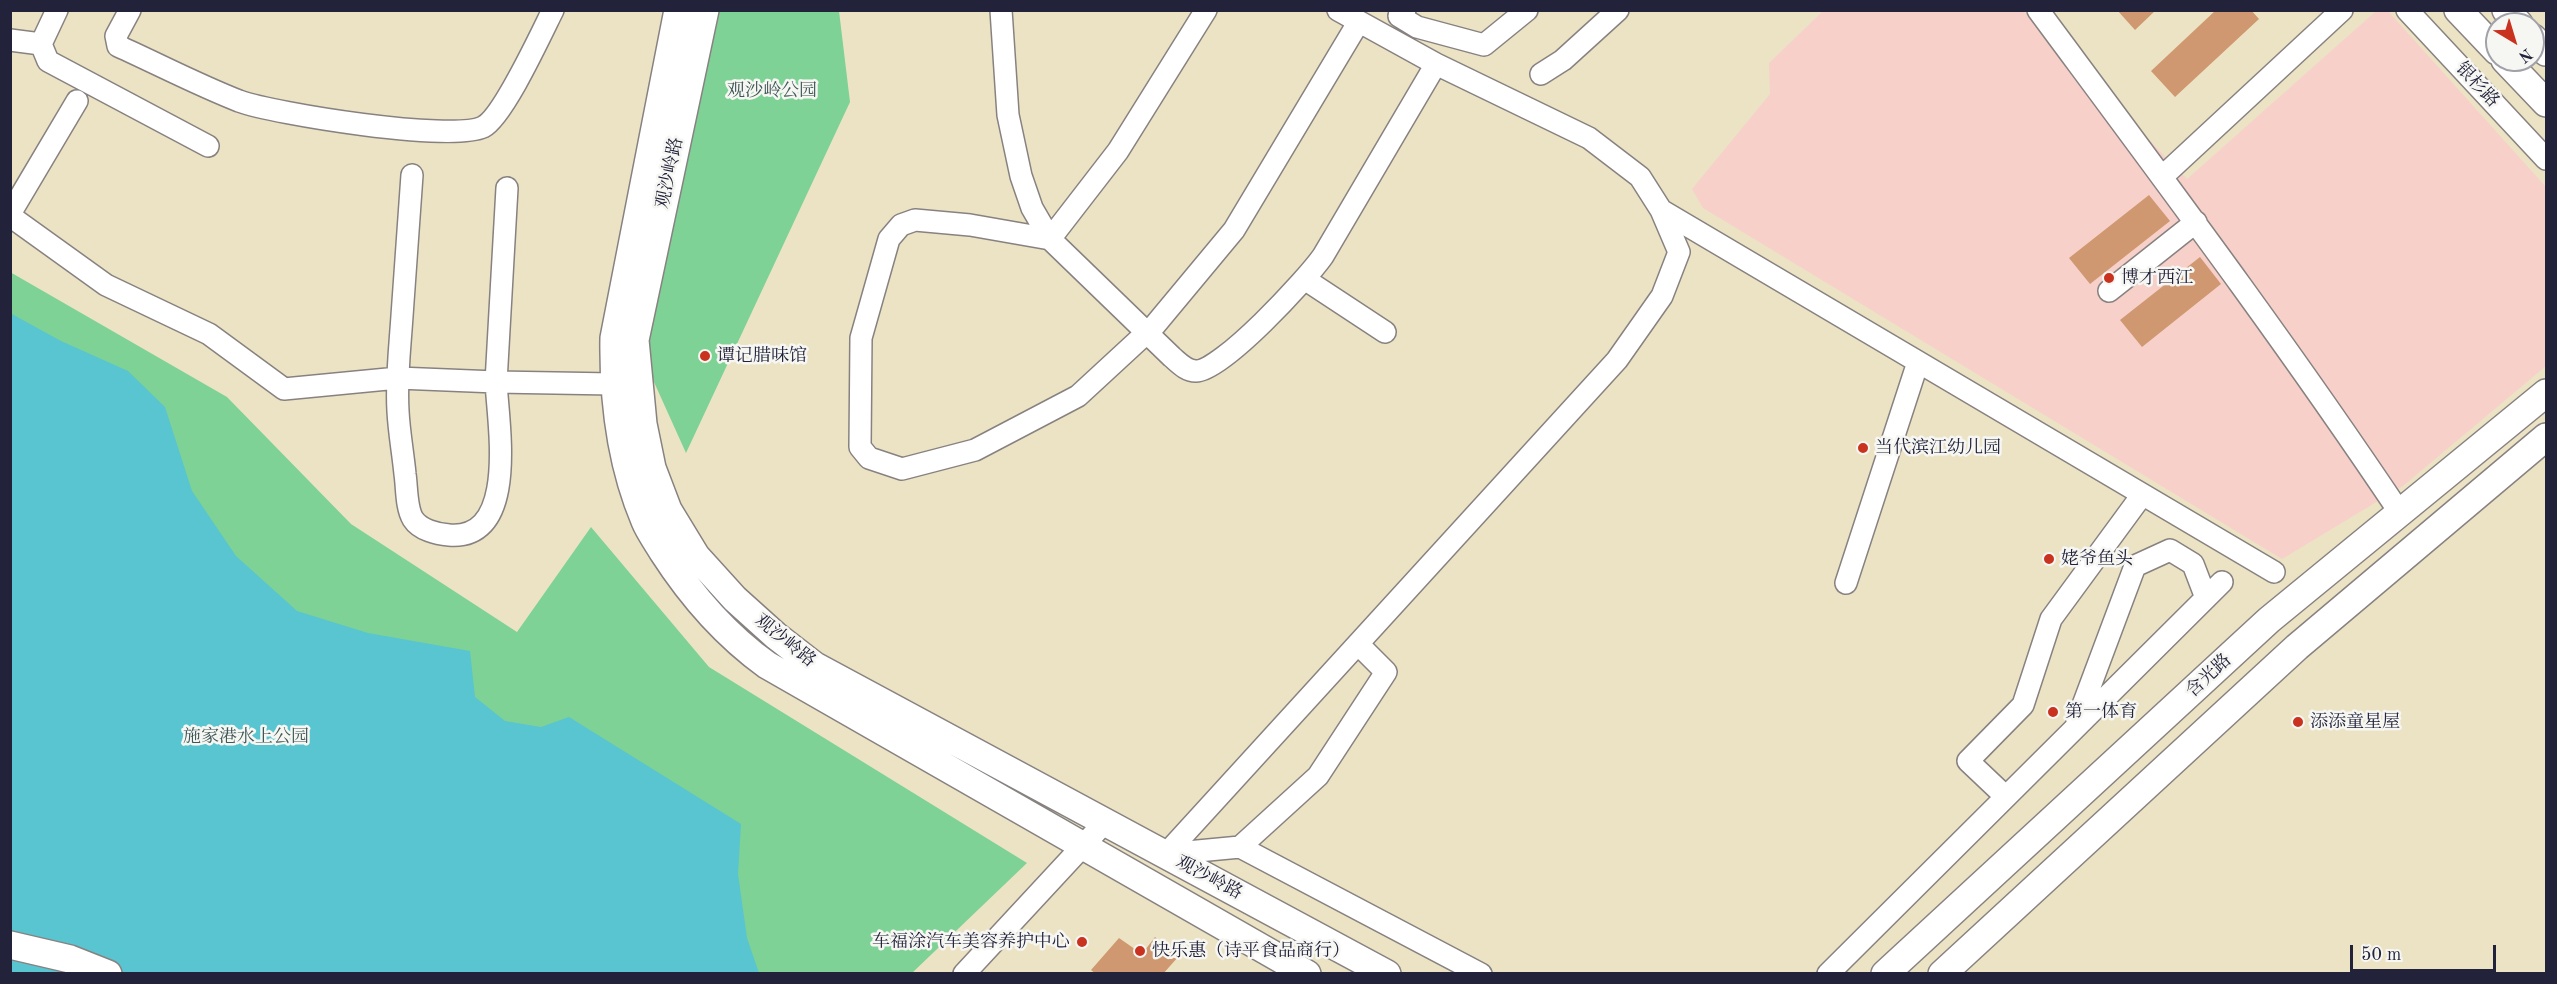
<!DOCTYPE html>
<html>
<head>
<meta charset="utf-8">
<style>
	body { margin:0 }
	#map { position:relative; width:2557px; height:984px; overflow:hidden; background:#ece3c5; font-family:"Old Standard TT",serif }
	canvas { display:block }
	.frame { position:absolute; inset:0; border:12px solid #22223b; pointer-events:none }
	.north { position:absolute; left:2485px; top:12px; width:60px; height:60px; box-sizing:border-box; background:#f6f6f2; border:2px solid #a1a1a9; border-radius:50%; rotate:142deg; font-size:16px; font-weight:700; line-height:24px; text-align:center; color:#22223b }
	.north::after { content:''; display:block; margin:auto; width:21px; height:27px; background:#c8321e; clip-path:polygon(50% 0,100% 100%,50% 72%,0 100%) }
	.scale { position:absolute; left:2350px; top:945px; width:146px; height:27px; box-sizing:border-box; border:3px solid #22223b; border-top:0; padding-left:8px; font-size:18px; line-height:21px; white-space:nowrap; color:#22223b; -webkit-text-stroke:4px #f6f6f2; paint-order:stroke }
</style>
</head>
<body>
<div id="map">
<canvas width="2557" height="984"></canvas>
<div class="frame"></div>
<div class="north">N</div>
<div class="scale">50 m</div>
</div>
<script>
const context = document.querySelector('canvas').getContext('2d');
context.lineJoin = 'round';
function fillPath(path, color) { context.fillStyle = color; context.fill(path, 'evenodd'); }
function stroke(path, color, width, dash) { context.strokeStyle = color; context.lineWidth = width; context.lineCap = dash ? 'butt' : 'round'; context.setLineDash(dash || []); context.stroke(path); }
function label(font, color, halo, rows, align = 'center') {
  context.font = font + ' "Old Standard TT","Noto Serif SC",serif'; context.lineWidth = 5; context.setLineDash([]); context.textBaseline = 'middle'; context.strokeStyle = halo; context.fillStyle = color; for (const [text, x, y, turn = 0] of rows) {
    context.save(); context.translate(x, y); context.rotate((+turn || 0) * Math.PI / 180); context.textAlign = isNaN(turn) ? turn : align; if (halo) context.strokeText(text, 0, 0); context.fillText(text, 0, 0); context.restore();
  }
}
fillPath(new Path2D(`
	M1823,11H2023L2187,179L2376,11H2388L2546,187V366L2403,486L2282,559L1703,208L1692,189L1770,94L1769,63Z`), '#f7d0ca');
fillPath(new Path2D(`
	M715,11H839L850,102L686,453L635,340Z
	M10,272L227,397L351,524L517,632L591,527L709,667L1027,863L912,973H11Z`), '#7ed295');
fillPath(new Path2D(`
	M10,313L61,341L128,371L165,407L192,491L236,556L297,611L368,633L470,651L475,697L505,721L541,727L569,717L741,824L738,874L747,938L759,973H11Z`), '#58c5d0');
fillPath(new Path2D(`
	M2117,10H2156L2135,30Z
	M2216,10H2251L2259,19L2175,97L2151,71Z
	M2149,195L2170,221L2090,284L2069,258Z
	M2200,257L2221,284L2142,347L2120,320Z
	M1155,937L1178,957L1163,974H1096L1091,970L1119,938L1142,954Z`), '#cf9870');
const minor = new Path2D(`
	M57,10L41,44L48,61L208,146
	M130,10L116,36L118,46C158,64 198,85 239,101C275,114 451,142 483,127C503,117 541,34 553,10
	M1001,10L1008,115L1021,176L1032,208L1050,239L1172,357C1179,363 1186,371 1196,371C1221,372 1307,279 1323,256L1436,64
	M1206,10L1118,151L1050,239L970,225L915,220L901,225L889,239L861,338L860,447L869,458L902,469L975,450L1078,396L1155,325L1234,230L1358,23
	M1405,10L1399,16L1417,27L1484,45L1527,10
	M2038,10C2161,176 2285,341 2400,513
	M2407,10L2546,159
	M10,40L41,44
	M1541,74L1563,60L1618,10
	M2162,177L2342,10
	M507,188L496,382L613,384
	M1661,210L2274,572
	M10,214L77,101
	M10,216L106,285L209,334L284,389L398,378L496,382C498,423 519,541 449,535C437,534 420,530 413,519C406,508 407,487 405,474C403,453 399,432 398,411C396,379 400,347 402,316C405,269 409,222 412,175
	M1306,280L1385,332
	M2109,291L2196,222
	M1846,583L1918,362
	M2077,721L2135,566L2170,550L2193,564L2206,598
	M2006,797L1968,761L2023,705L2051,619L2142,495
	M1240,847L1318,776L1386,672L1358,644
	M1166,854L1617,360L1662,296L1679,252L1661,210L1640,177L1589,138L1436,64L1338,10
	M1166,854L1240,847L1481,974
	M964,974L1105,822
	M1828,974L2222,582`);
const major = new Path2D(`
	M678,10L614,338C613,401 620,462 645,521C649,531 657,542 663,552C692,597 724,634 767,665L1307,974
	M705,10L635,340L643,424L652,468L668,510L696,556L735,599L775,635L815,666L1387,974
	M2458,10L2497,51
	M2506,10L2519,24
	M2533,38L2546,52
	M2505,60L2546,103
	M10,945L70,959L108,974
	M1885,974L2269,620L2546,393
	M1942,974L2297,647L2546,437`);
stroke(minor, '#878280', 24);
stroke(major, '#878280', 30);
stroke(minor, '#fff', 21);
stroke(major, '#fff', 27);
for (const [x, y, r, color] of [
	[2109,278,6,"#c8321e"],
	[705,356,6,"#c8321e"],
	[1863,448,6,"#c8321e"],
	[2049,559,6,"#c8321e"],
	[2053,712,6,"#c8321e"],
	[2298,722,6,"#c8321e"],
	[1082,942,6,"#c8321e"],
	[1140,951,6,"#c8321e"]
]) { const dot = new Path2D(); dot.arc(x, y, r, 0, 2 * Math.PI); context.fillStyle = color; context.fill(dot); stroke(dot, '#f6f6f2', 2); }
label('18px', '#22223b', '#f6f6f2', [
	["银杉路",2477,85,47],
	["观沙岭路",670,173,-78],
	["观沙岭路",785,641,39],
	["含光路",2209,676,-43],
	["观沙岭路",1209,878,28]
]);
label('18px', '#3e5756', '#f6f6f2', [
	["观沙岭公园",772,91],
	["施家港水上公园",246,737]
]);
label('18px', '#22223b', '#f6f6f2', [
	["博才西江",2121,278],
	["谭记腊味馆",717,356],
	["当代滨江幼儿园",1875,448],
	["姥爷鱼头",2061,559],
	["第一体育",2065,712],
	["添添童星屋",2310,722],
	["车福涂汽车美容养护中心",1070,942,"right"],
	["快乐惠（诗平食品商行）",1152,951]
], 'left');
</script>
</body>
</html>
